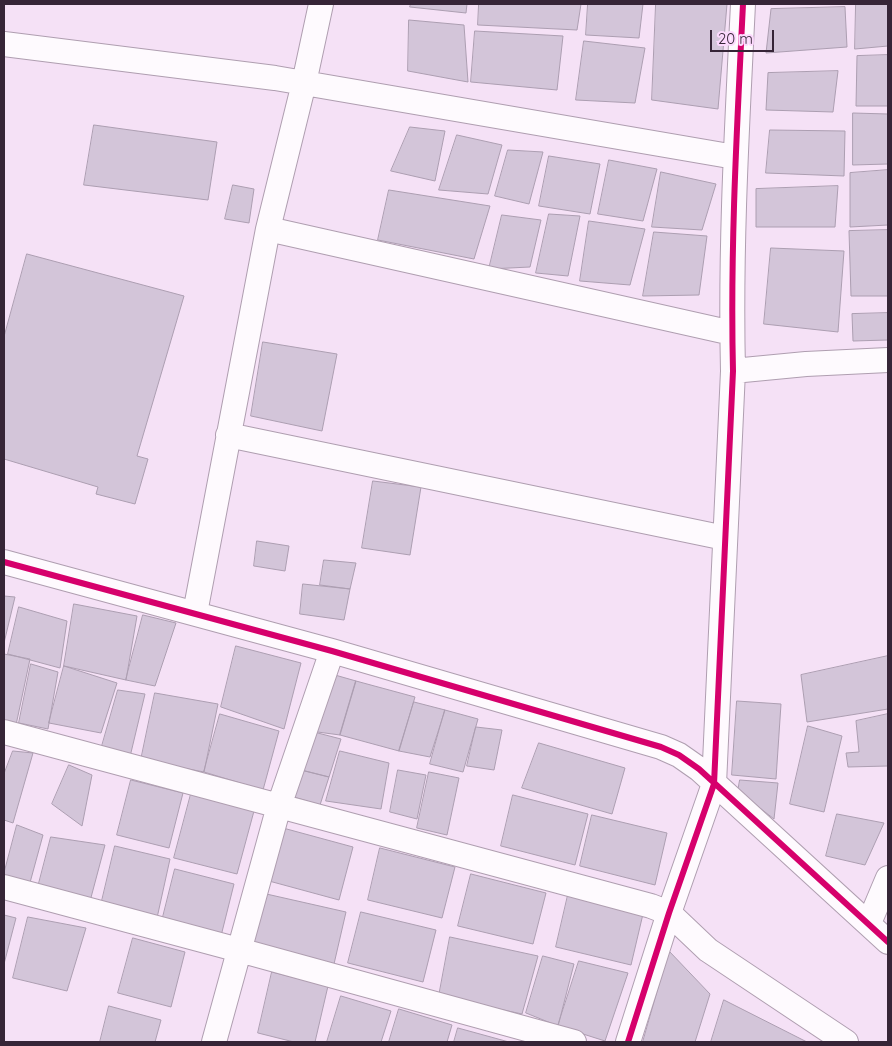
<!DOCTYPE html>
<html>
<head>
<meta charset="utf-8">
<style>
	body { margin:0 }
	#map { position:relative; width:892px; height:1046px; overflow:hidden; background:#f5e1f6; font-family:Quicksand,sans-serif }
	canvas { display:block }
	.frame { position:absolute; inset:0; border:5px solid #362537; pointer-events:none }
	.scale { position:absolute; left:710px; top:30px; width:64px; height:22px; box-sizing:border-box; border:2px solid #362537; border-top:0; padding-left:6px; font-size:15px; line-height:18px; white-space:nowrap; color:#362537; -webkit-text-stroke:4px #fdd9fe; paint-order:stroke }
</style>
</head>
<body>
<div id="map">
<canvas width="892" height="1046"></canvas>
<div class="frame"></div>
<div class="scale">20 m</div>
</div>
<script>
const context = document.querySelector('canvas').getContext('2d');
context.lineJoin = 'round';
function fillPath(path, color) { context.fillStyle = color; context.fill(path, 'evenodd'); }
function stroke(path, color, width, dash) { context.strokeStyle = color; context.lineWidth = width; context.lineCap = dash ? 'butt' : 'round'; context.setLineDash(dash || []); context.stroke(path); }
const building = new Path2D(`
	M411,4H467L466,13L410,7Z
	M479,4H581L577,30L478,25Z
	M588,4H643L639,38L586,35Z
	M656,4H727L718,109L652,100Z
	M856,4H888V46L855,49Z
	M845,7L847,47L766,53L771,9Z
	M409,20L464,25L468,82L408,71Z
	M475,31L563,36L557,90L471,82Z
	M584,41L645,48L635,103L576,100Z
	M888,55V106H856L857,56Z
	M838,71L833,112L766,110L768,73Z
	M853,113L888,114V164L853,165Z
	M94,125L217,142L208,200L84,185Z
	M410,127L445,131L435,181L391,171Z
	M770,130L845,131L844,176L766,173Z
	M457,135L502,145L488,194L439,190Z
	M508,150L543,152L529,204L495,196Z
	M549,156L600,164L590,214L539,206Z
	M609,160L657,169L643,221L598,214Z
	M888,170V225L850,227V173Z
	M661,172L716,184L702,230L652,227Z
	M233,185L254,189L249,223L225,219Z
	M838,186L835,227H756V189Z
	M389,190L490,206L474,259L378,240Z
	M549,214L580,216L568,276L536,273Z
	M502,215L541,220L530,267L489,269Z
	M589,221L645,229L630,285L580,281Z
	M888,230V296H851L849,231Z
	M654,232L707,236L699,295L643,296Z
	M771,248L844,251L838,332L764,324Z
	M27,254L184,296L137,456L148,459L135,504L96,494L98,487L4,459V337Z
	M888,313V340L853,341L852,314Z
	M263,342L337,354L322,431L251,416Z
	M373,481L421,487L410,555L362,548Z
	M257,541L289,546L285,571L254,566Z
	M324,560L356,563L350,589L320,585Z
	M303,584L350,589L344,620L300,614Z
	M4,596L15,597L4,643Z
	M74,604L137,616L126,680L64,666Z
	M19,607L67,621L60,668L8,654Z
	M143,615L176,623L155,686L126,680Z
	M236,646L301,663L284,729L221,707Z
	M4,654L30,659L16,725L4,722Z
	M888,656V709L807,722L801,675Z
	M31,664L58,672L48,729L19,723Z
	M64,666L117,683L101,733L49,723Z
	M328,673L356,681L340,735L310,731Z
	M356,681L415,697L399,751L340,735Z
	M118,690L145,694L129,761L100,753Z
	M155,693L218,704L204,772L141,760Z
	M737,701L781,704L776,779L732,775Z
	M414,702L445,710L430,757L399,751Z
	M445,710L478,719L463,772L430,764Z
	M220,714L279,731L263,790L204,772Z
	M888,714V766L848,767L846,753L859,752L856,721Z
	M808,726L842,736L824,812L790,804Z
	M476,727L502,730L494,770L467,766Z
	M310,731L341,739L329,777L297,769Z
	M539,743L625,768L612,814L522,788Z
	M13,751L33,753L13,823L4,820V774Z
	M340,751L389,763L381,809L326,801Z
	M69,765L92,775L82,826L52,804Z
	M297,769L329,777L320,805L287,795Z
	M398,770L426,775L417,819L390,812Z
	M429,772L459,778L447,835L417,828Z
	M131,780L183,793L169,848L117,835Z
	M740,780L778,783L774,819L738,791Z
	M191,794L254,811L237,874L174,858Z
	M513,795L588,814L575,865L501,846Z
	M837,814L884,823L865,865L826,856Z
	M592,815L667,833L655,885L580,866Z
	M17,825L43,835L28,890L4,884V873Z
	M283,828L353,847L339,900L269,881Z
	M51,837L105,845L89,905L37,891Z
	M115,846L170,859L157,918L101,905Z
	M380,848L455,867L442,918L368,900Z
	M175,869L234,884L221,936L162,921Z
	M471,874L546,893L533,944L458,926Z
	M262,893L346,912L334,964L250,945Z
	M568,895L643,914L631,965L556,947Z
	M361,912L436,930L423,982L348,963Z
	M4,915L16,918L4,964Z
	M28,917L86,928L67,991L13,978Z
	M450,937L538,956L522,1014L439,996Z
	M133,938L185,952L171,1007L118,993Z
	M669,951L710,994L695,1042H643Z
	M543,956L574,964L558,1026L526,1013Z
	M579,961L628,973L605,1041L558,1026Z
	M272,972L328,986L315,1042H294L258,1033Z
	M341,996L391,1011L381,1042H327Z
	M724,1000L807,1042H711Z
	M109,1006L161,1020L155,1042H100Z
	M399,1009L452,1025L447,1042H389Z
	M458,1028L509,1042H454Z`);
fillPath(building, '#d3c5d9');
stroke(building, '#ac9eb1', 1);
const street = new Path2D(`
	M4,44L275,78L735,157
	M268,229L732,333
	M733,371L806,364L888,360
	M228,435L725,538
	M4,562L332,651L661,747L679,755L699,769L888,942
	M195,613L268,229L304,83L321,4
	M4,732L651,906L669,913L708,950L846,1042
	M4,887L239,950L574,1042
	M869,923L888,878
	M214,1042L279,806L332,651
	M628,1042L669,913L714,784L733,371C730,248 737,126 743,4`);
stroke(street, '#af9eb0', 26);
stroke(street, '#fefafe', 24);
stroke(new Path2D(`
	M4,562L332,651L661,747L679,755L699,769L888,942
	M628,1042L669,913L714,784L733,371C730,248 737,126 743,4`), '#d6006c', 6);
</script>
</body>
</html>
